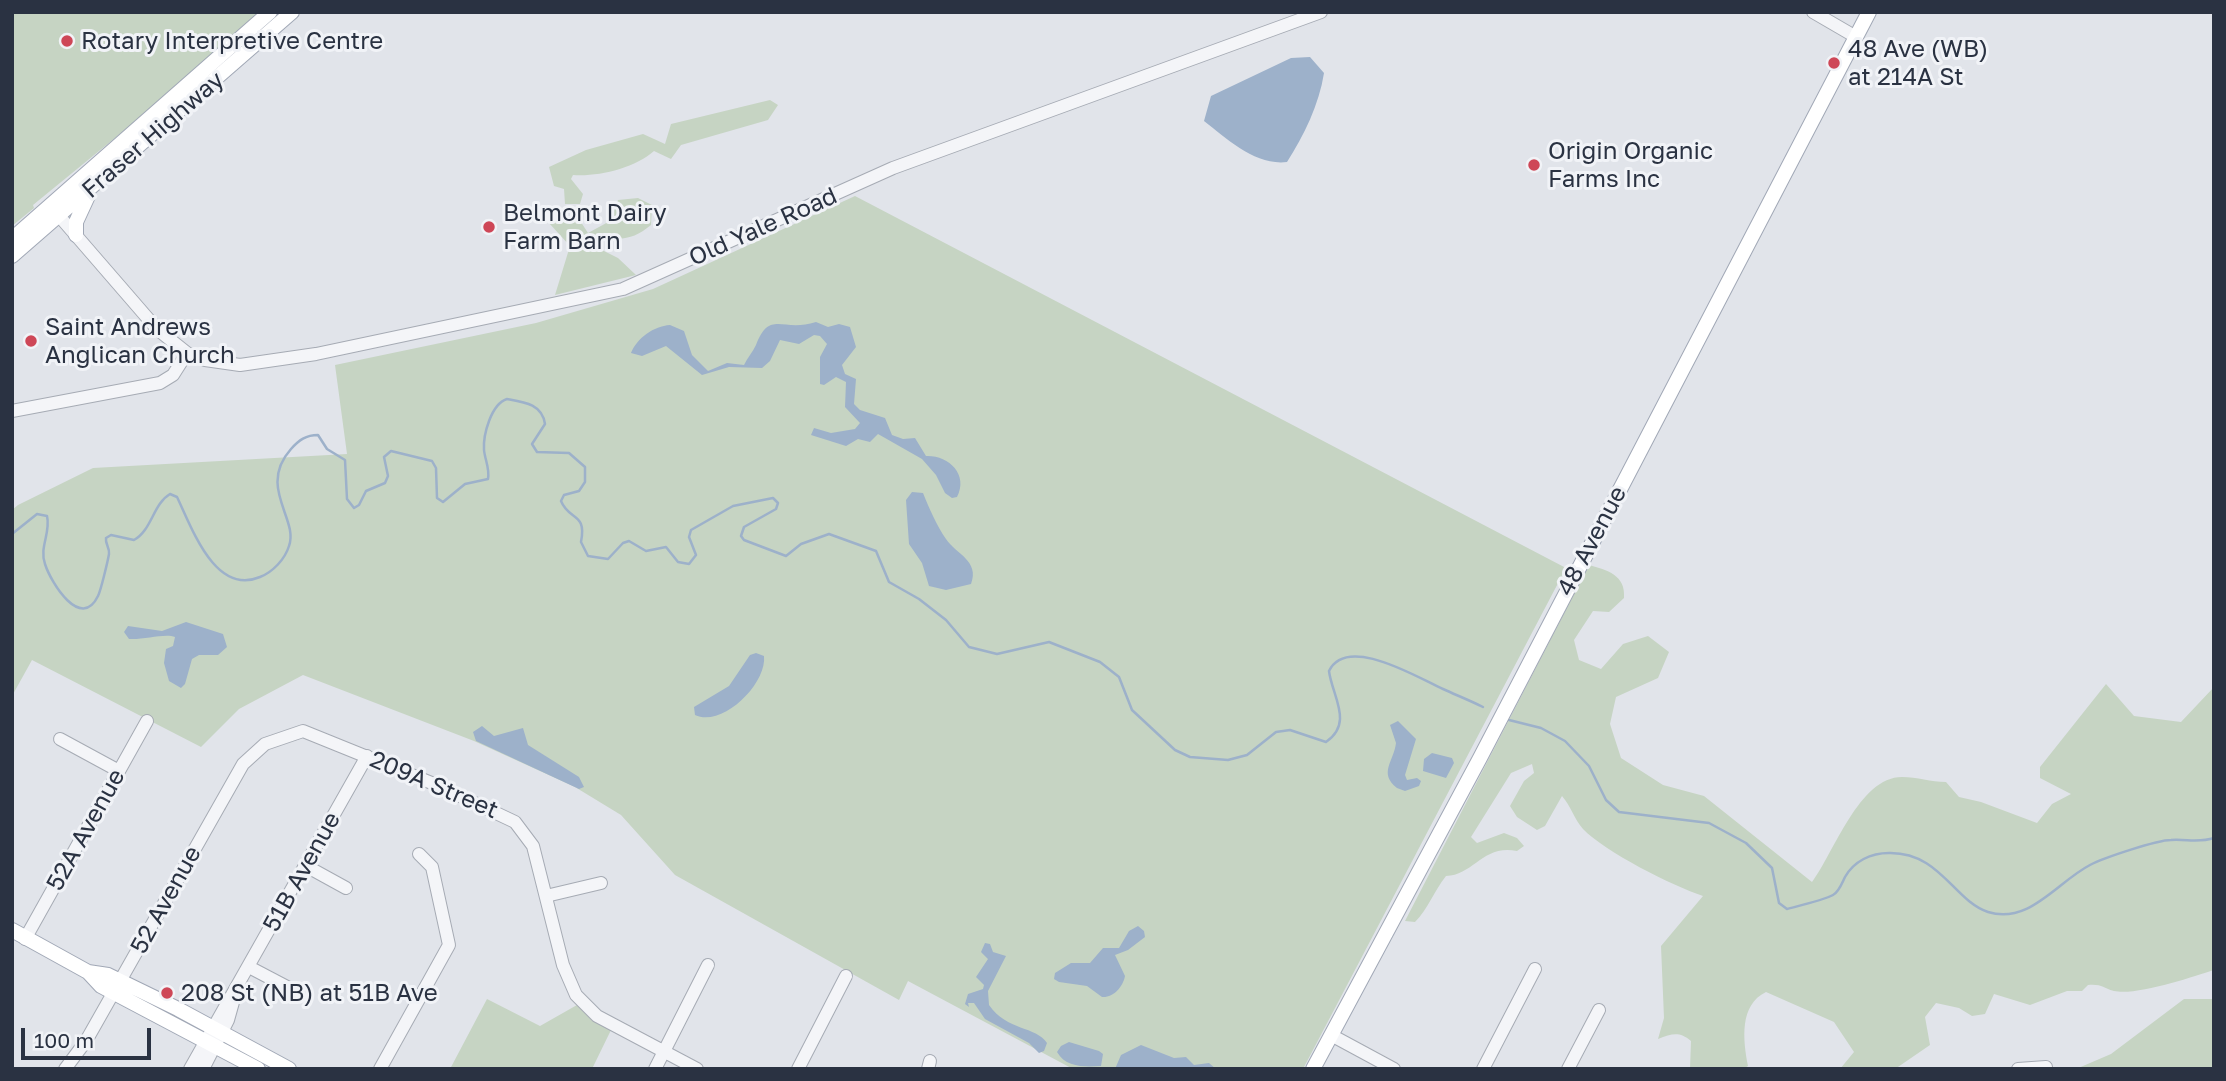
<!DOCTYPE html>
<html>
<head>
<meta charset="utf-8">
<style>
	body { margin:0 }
	#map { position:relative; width:2226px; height:1081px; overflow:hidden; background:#e1e4ea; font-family:"Golos Text",sans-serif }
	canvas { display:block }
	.frame { position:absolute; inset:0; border:14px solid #2a3242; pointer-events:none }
	.scale { position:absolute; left:21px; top:1028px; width:130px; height:32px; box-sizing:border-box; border:4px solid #2a3242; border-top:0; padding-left:9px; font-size:21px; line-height:24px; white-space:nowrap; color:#2a3242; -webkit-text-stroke:5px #f1f3f7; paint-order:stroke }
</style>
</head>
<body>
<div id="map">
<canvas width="2226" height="1081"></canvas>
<div class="frame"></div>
<div class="scale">100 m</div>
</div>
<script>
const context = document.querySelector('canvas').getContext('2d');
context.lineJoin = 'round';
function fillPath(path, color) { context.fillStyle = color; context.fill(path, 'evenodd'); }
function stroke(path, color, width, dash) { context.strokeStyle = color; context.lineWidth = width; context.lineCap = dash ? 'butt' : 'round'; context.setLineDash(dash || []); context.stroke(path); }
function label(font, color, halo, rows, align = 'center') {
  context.font = font + ' "Golos Text",sans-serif'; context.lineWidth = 6; context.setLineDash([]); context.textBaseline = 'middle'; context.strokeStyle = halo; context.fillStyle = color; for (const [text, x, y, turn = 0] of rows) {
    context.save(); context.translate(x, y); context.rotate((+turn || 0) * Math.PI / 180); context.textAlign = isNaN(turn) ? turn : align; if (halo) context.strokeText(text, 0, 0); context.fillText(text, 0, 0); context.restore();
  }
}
fillPath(new Path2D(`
	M12,12H269L33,205L34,208L12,226Z
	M770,100L778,105L768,120L681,145L671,159L654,151C635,168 598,177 573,175L571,179L583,194L580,204H565L564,189L554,186L549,167L586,150L643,134L665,144L671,124Z
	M855,196L1566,568L1303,1069H1073L908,981L899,1000L675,875L621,815L575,787L474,741L303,675L239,709L201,747L32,660L12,696V510L18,505L93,468L347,454L335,365L536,323L653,289Z
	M638,198L652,205L651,225C635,238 623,241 604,237L594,246L618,258L636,275L555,295L570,246L549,223L577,216L588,233L610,221L618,200Z
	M1589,565C1607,570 1626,575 1624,598L1609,612L1593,611L1574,640L1579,660L1601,669L1623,644L1648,636L1669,652L1658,678L1616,697L1610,724L1621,758L1663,785L1704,796L1812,882C1834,853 1859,777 1902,777C1917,777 1931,782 1946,782L1959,797L1981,802L2037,823L2052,804L2071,794L2040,778V767L2106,684L2134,716L2181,722L2214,687V970C2192,977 2136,996 2114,991C2102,988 2103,984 2088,985L2082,991H2067L2030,1005L1994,994L1985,1014L1972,1016L1959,1008L1936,1003L1925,1017L1930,1045L1895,1069H1840L1854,1052L1834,1022L1766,992C1739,1005 1743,1040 1748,1066L1743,1069H1690L1691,1041C1679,1031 1672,1034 1658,1039L1664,1018L1661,946L1703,896C1673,886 1605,852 1583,829C1574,819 1571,806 1562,796L1545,826L1537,830L1517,817L1510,806L1524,781L1534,773L1532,764L1511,773L1471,837L1477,843L1504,833L1517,838L1524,846L1517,851C1483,844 1474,875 1446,876C1434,891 1428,909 1415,922L1405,921Z
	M487,999L540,1026L577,1005L611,1030L592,1069H450Z
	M2184,999H2214V1069H2076L2111,1054Z`), '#c6d4c3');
fillPath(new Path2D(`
	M1310,57L1324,73C1319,105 1304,135 1287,162C1256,166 1227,139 1204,121L1211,96L1291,58Z
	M816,322L828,327L839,324L850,327L856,347L842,365L845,374L856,379L854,404L860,410L885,418L892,435L903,439L915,438L926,456C948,455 969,474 957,497L952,498L945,493L936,475L922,459L878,434L870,442L858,439L846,446L811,435L814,428L831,433L855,429L860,423L845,407L846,382L836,377L824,385L820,384V357L827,344L820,336L814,335L799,344L780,340L770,361L762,368L729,367L702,375L666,346L642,356L631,353C637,338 654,326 670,325L684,331L692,355L708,371L727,363L744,365C747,358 753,352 756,345C770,309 782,333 816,322Z
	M912,492L923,493C929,508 937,526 946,539C956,554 980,561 971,584L946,590L929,586L922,563L909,544L906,500Z
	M186,622L223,634L227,647L218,655H199L192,659L185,684L181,688L169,681L164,663L166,649L173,646L175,637C165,633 144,640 129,639L124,632L128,626L162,631Z
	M756,653L764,656C767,684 722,728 695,715L694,707L729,686L750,655Z
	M1398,721L1416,739L1405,775L1407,780L1417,778L1421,781L1419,786L1405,791L1397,788C1378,773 1394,761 1396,743L1390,725Z
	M482,726L494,736L523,728L528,745L579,777L584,787L579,789L476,741L473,732Z
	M1432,753L1452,758L1454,763L1446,778L1423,771L1424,759Z
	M1138,926L1144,931L1145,937L1128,950L1115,955L1125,976C1123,987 1113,998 1102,997L1087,986L1059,982L1054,979L1055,973L1071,963H1090L1103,948H1119L1129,931Z
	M985,943L990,944L993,952L1006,956L988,991L989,1005C1007,1031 1036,1026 1047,1043L1044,1051L1039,1053L1029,1043L985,1019L974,1003H968L969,1007L965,1004L968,994L983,989L984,985L976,977L988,959L981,952Z
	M1069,1042L1099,1051L1103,1054L1101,1066C1086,1067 1066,1068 1057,1052L1061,1046Z
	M1141,1045L1174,1058L1186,1057L1194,1065L1209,1063L1216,1069H1115L1121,1055Z`), '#9db1ca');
stroke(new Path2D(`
	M12,534L37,514L47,516C51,533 39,547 45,564C51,583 81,631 98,596C101,590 108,560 109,554C110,548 105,544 106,538L111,535L134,540C152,530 153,504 170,494L177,497C192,528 215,596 260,577C273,572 285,559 289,546C299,519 257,487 291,449C299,440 306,435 318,435L327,449L345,460L347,499L354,508L359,505L366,491L385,483L388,476L384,457L391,451L432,461L436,468L437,498L443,502L465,484L488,479C490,469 485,460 484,450C483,435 491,404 507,399C524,402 542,404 545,424L532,444L537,452L569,453L585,467V482L579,491L564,495L561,501C569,521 587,512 581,542L588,556L608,559L623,543L629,541L646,551L666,547L678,562L689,564L696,555L689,537L691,530L733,506L773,498L778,503L776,509L744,527L741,536L744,540L786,556L801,544L829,534L876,551L889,582L919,599L946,620L969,647L997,654L1049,642L1100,662L1119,677L1132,710L1175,750L1190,757L1228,760L1247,755L1276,732L1290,730L1326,742C1354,723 1332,696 1329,671C1347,634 1418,678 1443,689C1456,695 1469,700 1483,707
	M1509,720L1541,728L1565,741L1589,766L1606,800L1619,812L1709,823L1746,843L1772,868L1779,903L1787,909C1798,906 1824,900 1833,895C1839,892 1842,883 1845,877C1854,861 1871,853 1889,853C1940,852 1954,901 1988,912C2029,925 2057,882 2090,865C2103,858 2157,840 2171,840C2187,839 2199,843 2214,838`), '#9db1ca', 2.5);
const minor = new Path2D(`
	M1813,12L1856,37
	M54,210L157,329L187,353L205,360L240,365L316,354L623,289L893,168L1321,12
	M12,411L160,383L173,375L187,353
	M60,739L119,771
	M306,866L346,888
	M546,896L601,883
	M25,939L147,721
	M249,967L289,988
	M1331,1035L1394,1069
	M65,1069L86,1041L243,764L265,744L303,731L439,786L515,822L533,846L563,965L576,995L597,1016L697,1069
	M190,1069L367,756
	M203,1069L228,1020L235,995
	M380,1069L449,945L432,867L419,854
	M655,1069L708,965
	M798,1069L846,976
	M928,1069L930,1061
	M1483,1069L1535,969
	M1568,1069L1599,1010
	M2018,1069L2046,1067`);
const major = new Path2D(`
	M76,235V222L88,196
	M12,239L270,12
	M12,256L292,12
	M12,930L88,972L108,975L178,1009L289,1069
	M88,972L101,986L258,1069
	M1313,1069L1480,758L1869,12`);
stroke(minor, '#a6abb4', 14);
stroke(major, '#a1a8b6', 16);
stroke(minor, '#f4f5f8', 12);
stroke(major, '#fff', 14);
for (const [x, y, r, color] of [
	[67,41,7,"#ce4757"],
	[1834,63,7,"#ce4757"],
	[1534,165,7,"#ce4757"],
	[489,227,7,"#ce4757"],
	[31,341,7,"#ce4757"],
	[167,993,7,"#ce4757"]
]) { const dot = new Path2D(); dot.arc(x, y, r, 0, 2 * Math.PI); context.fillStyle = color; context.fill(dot); stroke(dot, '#f1f3f7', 2.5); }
label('24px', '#2a3242', '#f1f3f7', [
	["Rotary Interpretive Centre",81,41],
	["48 Ave (WB)",1848,49],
	["at 214A St",1848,77],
	["Origin Organic",1548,151],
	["Farms Inc",1548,179],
	["Belmont Dairy",503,213],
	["Farm Barn",503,241],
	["Saint Andrews",45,327],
	["Anglican Church",45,355],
	["208 St (NB) at 51B Ave",181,993]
], 'left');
label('24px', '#2a3242', '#f1f3f7', [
	["Fraser Highway",153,135,-41],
	["Old Yale Road",763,227,-24],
	["48 Avenue",1592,541,-62],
	["209A Street",434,785,23],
	["52A Avenue",86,830,-61],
	["51B Avenue",302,872,-61],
	["52 Avenue",166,900,-61]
]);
</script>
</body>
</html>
